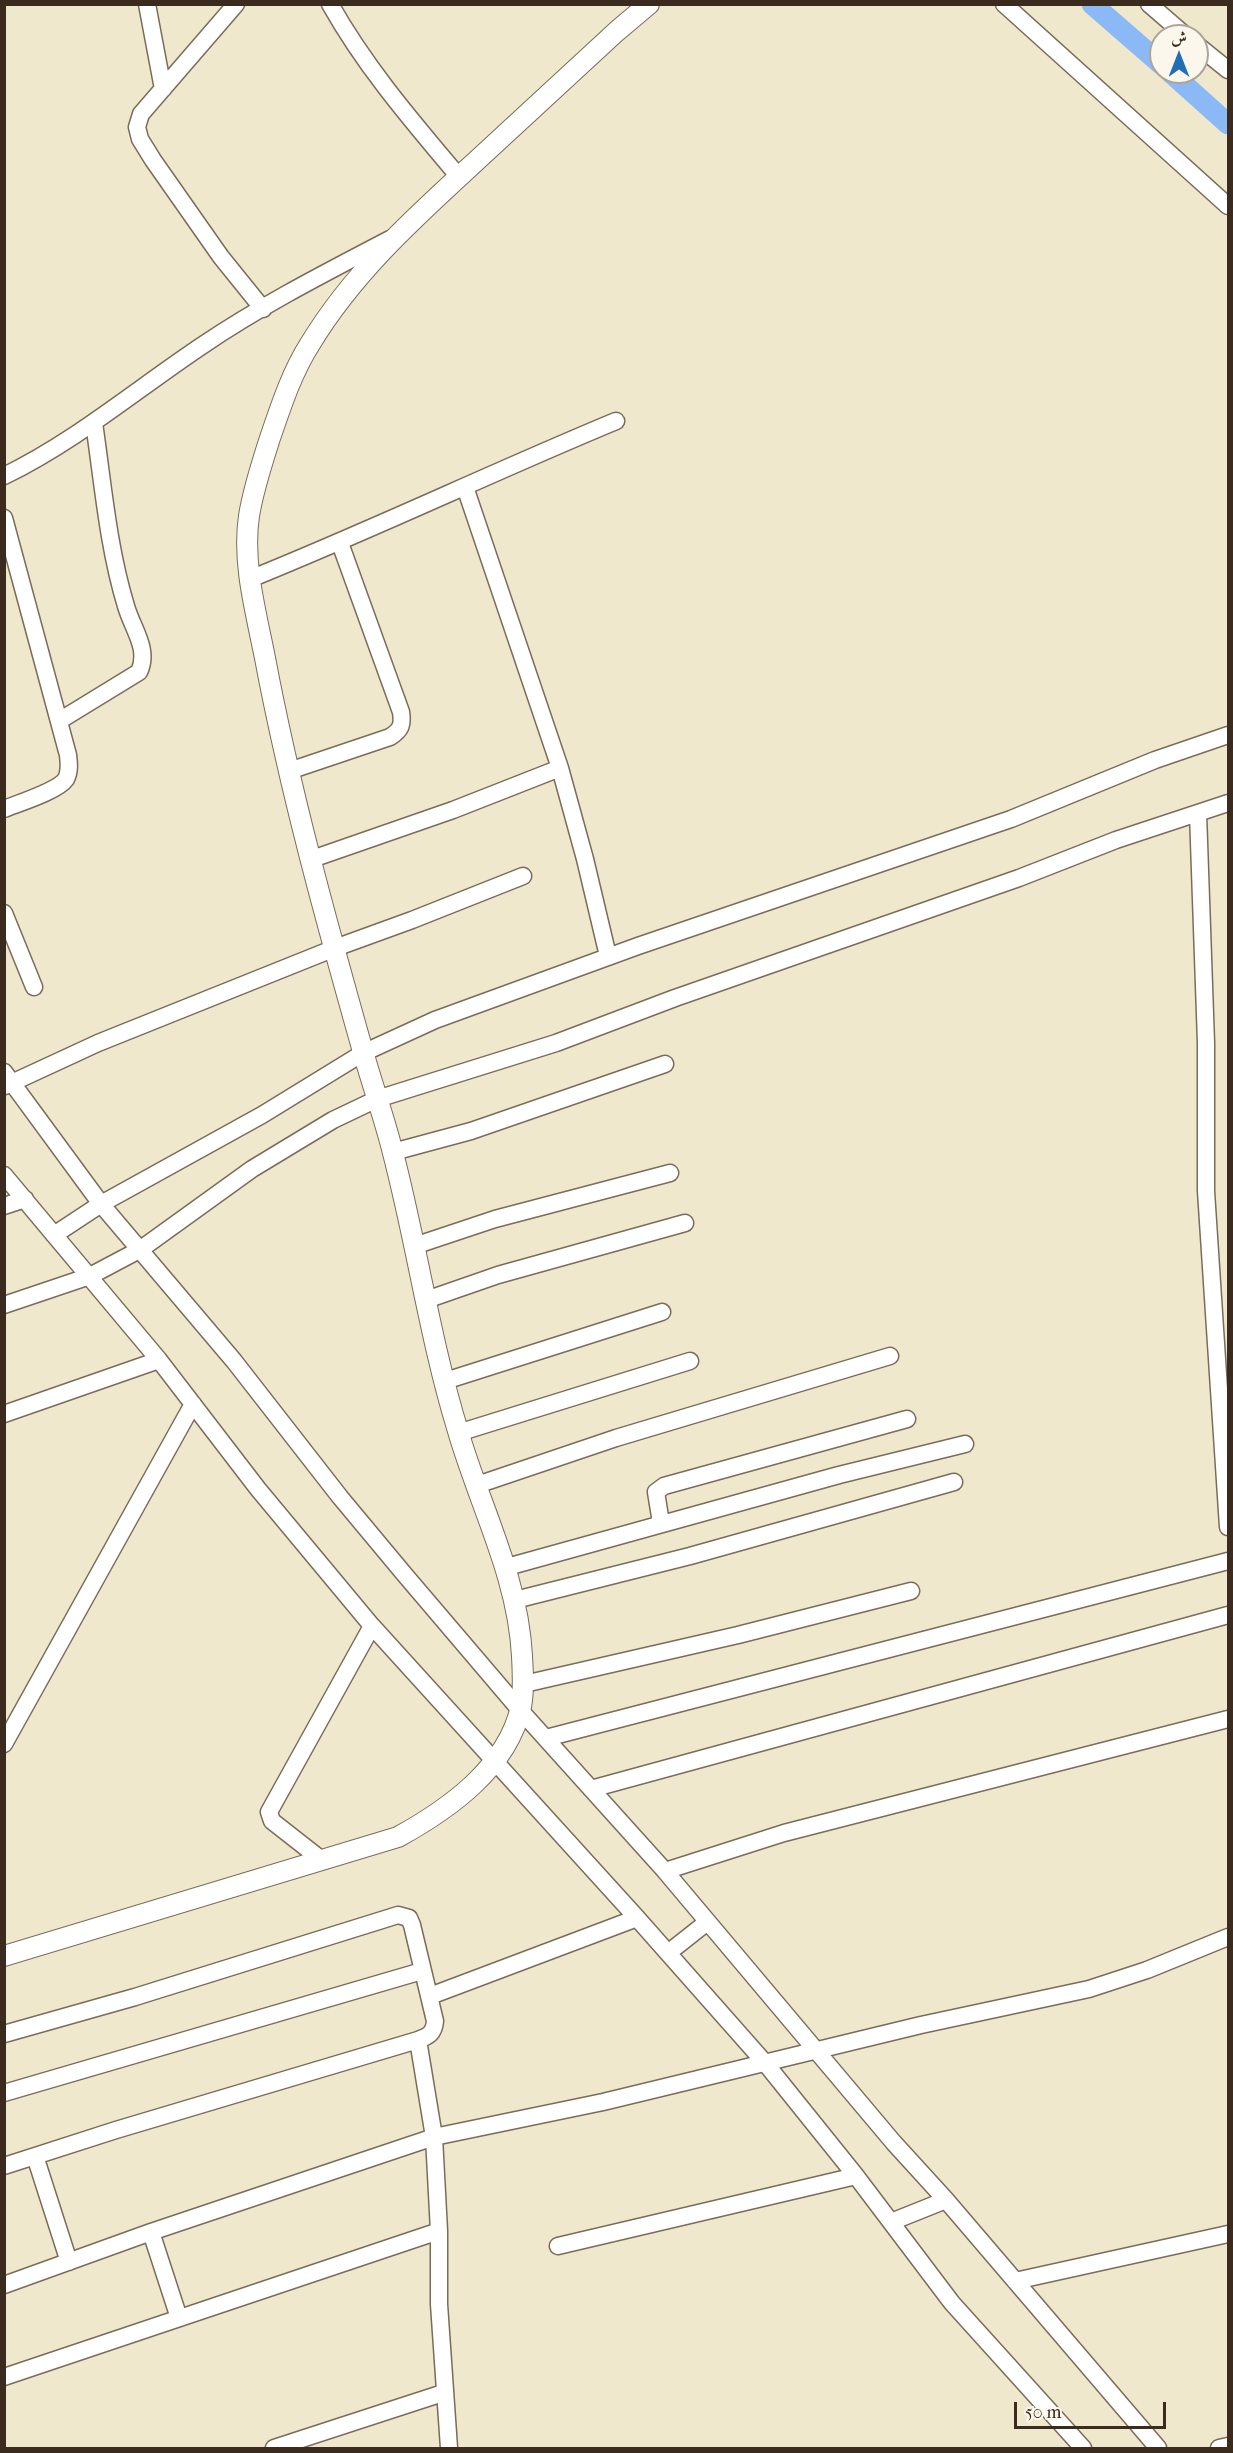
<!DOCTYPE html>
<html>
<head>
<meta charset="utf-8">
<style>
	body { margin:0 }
	#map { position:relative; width:1233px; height:2453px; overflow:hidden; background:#efe8cc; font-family:"IM FELL French Canon",Amiri,serif }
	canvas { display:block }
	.frame { position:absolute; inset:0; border:6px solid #3b2a1e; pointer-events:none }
	.north { position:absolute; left:1149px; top:24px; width:60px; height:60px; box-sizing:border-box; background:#fbf7ec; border:2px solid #aea59a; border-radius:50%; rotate:0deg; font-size:16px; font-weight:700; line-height:24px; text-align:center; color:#3b2a1e }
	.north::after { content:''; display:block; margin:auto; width:21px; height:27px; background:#1f6fb2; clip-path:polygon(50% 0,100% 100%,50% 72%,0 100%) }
	.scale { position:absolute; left:1014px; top:2402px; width:152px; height:27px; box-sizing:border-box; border:3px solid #3b2a1e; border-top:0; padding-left:8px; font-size:18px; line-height:21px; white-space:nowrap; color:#3b2a1e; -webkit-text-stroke:4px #fbf7ec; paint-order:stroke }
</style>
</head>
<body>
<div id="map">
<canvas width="1233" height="2453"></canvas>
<div class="frame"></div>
<div class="north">ش</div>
<div class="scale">50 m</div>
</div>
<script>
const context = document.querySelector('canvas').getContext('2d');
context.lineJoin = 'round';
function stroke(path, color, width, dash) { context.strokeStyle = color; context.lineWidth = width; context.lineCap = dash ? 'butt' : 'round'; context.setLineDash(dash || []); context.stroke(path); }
stroke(new Path2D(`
	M1092,4L1161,64
	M1170,72L1228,124`), '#8ab9f5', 21);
const minor = new Path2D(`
	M147,4L163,89
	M236,4L141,114L137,127L140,139L153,160L221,257L263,309
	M330,4C366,68 412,121 459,177
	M1004,4L1228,206
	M1149,4L1186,36
	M1197,45L1228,70
	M4,476C76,441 137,389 203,345C262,305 327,272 390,239
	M465,487L560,768L585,859L608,956
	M4,518L68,755C69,763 70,771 66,779C58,791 19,803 4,809
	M250,579C374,529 493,472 616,421
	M59,721L139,672C150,649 132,628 126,606C108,547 103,484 94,423
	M289,771L390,737C401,730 403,725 401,712L340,543
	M1198,813L1206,1043V1191L1228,1527
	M312,859L453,810L560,768
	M4,913L34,987
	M4,1072L101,1204L234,1361L340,1497L405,1575L520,1710L665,1871L894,2143L946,2200L1158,2448
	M5,1086L98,1043L335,948L412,920L523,876
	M393,1152L471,1131L665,1064
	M4,1175L159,1360L258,1489L372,1626L637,1918L766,2064L856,2176L952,2303L1083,2448
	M4,1206L25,1199
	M54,1235L101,1204L262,1115L363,1053L435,1020L638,946L1011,819L1155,760L1228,735
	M414,1246L495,1219L670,1173
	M426,1300L498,1275L685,1223
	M4,1305L90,1276L141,1249L252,1169L333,1120L377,1099L556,1043L675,998L1019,878L1116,840L1228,803
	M445,1381L662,1312
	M4,1414L159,1360
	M458,1433L690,1361
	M477,1485L616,1438L890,1356
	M661,1523L656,1492L664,1486L907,1419
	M507,1567L839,1475L965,1444
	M515,1600L690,1556L954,1482
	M524,1684L738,1635L911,1591
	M546,1738L1228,1561
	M4,1744L193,1404
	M591,1789L1228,1615
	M323,1861L272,1821L269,1812L372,1626
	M665,1871L784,1833L1228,1719
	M668,1953L706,1923
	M430,1996L637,1918
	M4,2034L135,1997L398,1915L409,1918L412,1925L435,2021C434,2033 429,2036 418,2040L116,2130L4,2166
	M418,2040L434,2137L439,2231V2304L449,2448
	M4,2093L422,1971
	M35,2156L69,2262
	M891,2222L946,2200
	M151,2232L179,2318
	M558,2246L856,2176
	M1015,2281L1228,2234
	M4,2285L151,2232L434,2137L603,2102L921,2025L1089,1989L1147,1970L1228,1937
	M4,2377L439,2231
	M274,2448L443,2393
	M1219,2448L1228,2446`);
const tertiary = new Path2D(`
	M4,1956L398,1837C449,1809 507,1768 521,1707C524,1690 523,1673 522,1656C518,1576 480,1507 458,1431C430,1340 417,1245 393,1153C385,1120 373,1087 364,1055C327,924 290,791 265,658C256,612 242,563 249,516C253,490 262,463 270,438C281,406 292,372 310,344C353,273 413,219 474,163C522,119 569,75 617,31L649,4`);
stroke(minor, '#7a6c5b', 19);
stroke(tertiary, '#7a6c5b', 22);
stroke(minor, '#fff', 16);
stroke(tertiary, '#fff', 20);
</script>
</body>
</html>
